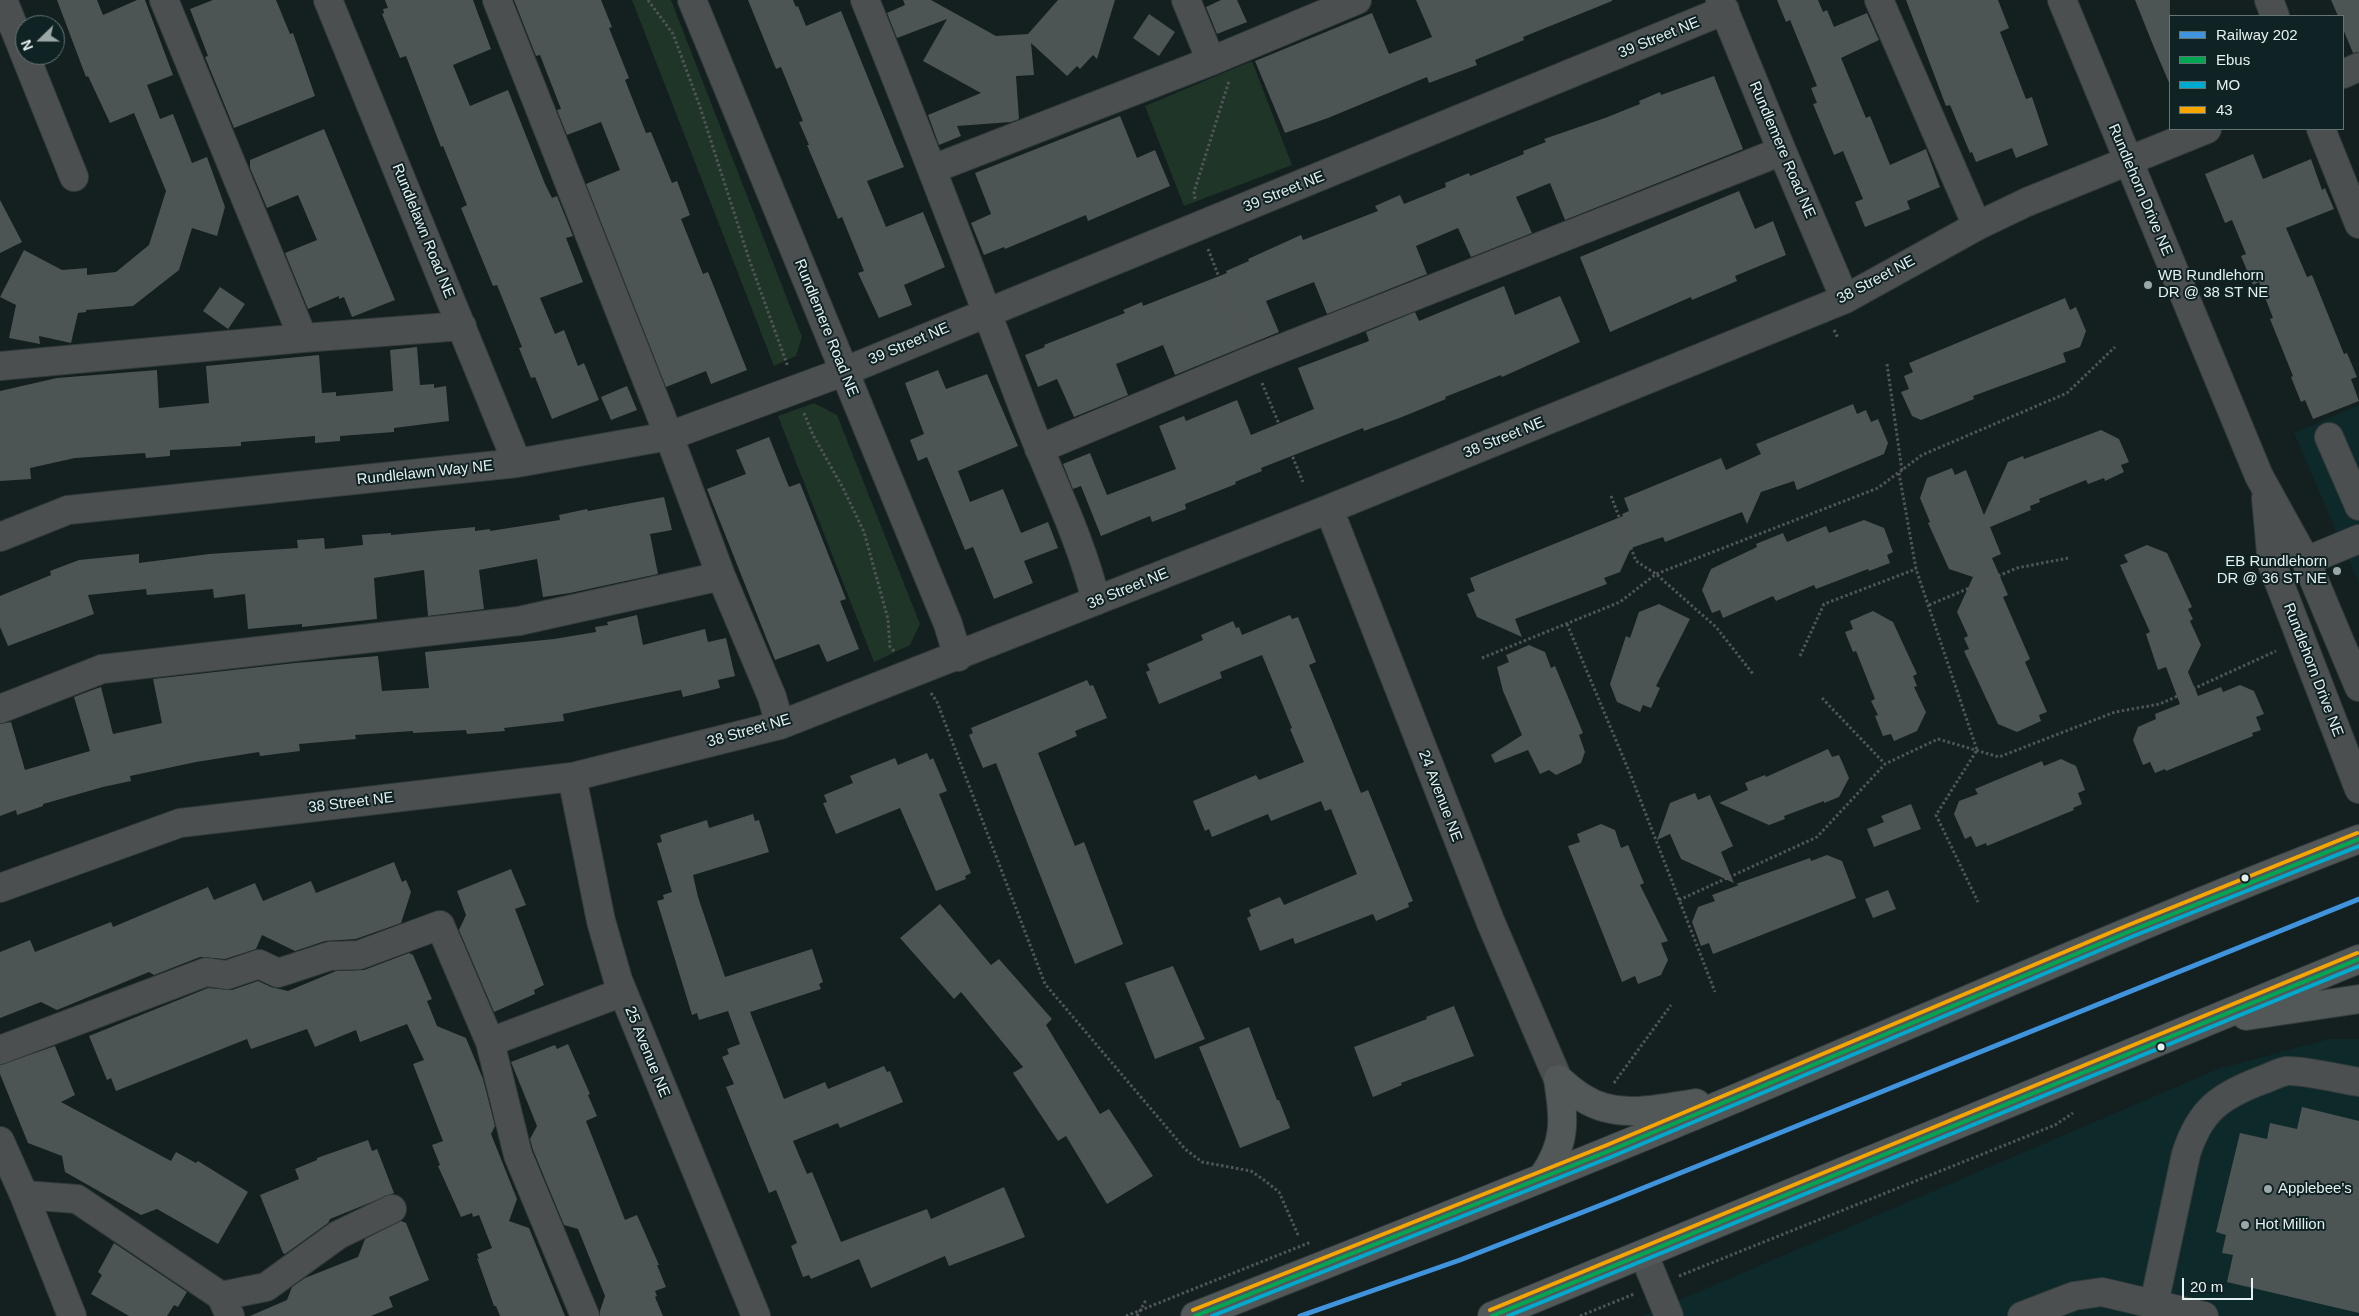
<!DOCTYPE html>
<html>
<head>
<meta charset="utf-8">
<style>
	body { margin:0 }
	#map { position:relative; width:2359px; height:1316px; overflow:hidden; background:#141f1f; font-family:Arial,sans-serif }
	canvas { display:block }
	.legend { position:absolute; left:2169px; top:15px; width:175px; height:115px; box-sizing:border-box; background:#102324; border:1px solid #657576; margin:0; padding:6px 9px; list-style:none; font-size:15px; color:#e5f0f1 }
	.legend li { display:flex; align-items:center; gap:10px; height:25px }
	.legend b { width:25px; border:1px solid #657576 }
	.north { position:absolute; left:15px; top:15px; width:50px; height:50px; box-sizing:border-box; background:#102324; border:1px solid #657576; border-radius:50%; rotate:248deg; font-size:14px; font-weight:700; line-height:20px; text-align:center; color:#e5f0f1 }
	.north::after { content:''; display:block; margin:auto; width:18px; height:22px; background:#9ca7a8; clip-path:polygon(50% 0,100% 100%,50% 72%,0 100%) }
	.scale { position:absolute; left:2182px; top:1278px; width:71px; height:22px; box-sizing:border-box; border:2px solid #e5f0f1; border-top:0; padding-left:6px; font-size:15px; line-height:18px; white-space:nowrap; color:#e5f0f1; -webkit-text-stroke:4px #102324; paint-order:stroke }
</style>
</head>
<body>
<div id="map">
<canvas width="2359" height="1316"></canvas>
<ul class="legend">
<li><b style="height:6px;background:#4094de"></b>Railway 202</li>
<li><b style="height:6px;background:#00a651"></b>Ebus</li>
<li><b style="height:6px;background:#00a9ce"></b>MO</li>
<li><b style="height:6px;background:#f7a600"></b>43</li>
</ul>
<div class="north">N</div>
<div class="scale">20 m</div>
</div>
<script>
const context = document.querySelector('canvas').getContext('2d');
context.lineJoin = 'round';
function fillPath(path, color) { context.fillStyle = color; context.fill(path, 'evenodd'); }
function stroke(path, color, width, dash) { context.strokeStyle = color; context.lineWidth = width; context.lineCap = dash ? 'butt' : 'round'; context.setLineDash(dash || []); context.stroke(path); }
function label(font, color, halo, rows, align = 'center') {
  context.font = font + ' Arial,sans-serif'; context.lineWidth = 4; context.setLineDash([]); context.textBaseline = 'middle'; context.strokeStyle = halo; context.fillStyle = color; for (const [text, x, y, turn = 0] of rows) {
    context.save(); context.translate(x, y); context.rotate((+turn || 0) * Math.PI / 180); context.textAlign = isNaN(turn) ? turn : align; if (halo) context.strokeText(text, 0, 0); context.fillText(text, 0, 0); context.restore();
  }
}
fillPath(new Path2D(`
	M2359,405V584L2294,433Z
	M2329,1039H2359V1316H1642L2218,1069Z`), '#0e292a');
fillPath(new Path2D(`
	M632,0H671L802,337L796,356L774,366Z
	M1252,61L1292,165L1184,206L1145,106Z
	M814,403L837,415L920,624L910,645L874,662L778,416Z`), '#1e3528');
fillPath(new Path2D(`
	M57,0H97L103,15L137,0H145L173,75L147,85L160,119L173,114L192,163L207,157L225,207L217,236L192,228L179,270L133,306L86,310V312L78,313L71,343L39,336L40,344L9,338L16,305L0,297L24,250L62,270L87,268V275L116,272L149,245L166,191L134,113L110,123L88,76L86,77Z
	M213,0H276L290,34L293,33L315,96L234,128L205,57L208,56L190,9Z
	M385,0H473L491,49L453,65L470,106L508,90L545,184L552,198L557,196L573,236L566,238L583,282L540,298L555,334L564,330L578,366L584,363L599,400L552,419L535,377L531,378L519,348L522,347L497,285L493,286L461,208L467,205L443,146L441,147L406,56L400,58L382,14L384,13L383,9L388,8Z
	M514,0H601L612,27L609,28L629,78L625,80L646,133L651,132L672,183L677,181L690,215L681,219L703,274L708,272L747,370L711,384L706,371L666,387L586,184L620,170L601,122L567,135L557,110L561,109L540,55L536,56Z
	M748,0H793L796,7L798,6L806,26L841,11L904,167L867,181L886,227L923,212L945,267L904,285L912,305L879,318L858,273L864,271L842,217L838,219L807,145H809L799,122L803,121L781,67L776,69Z
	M903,0H931L996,36L1028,34L1058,0H1115L1097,59L1093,55L1080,69L1077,66L1067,76L1031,43L1034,75L1016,76L1019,119L1011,122L957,126L961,136L939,145L928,115L981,93L923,61L947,19L897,38L887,13L905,5Z
	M1221,0H1237L1247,22L1217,34L1206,7Z
	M1416,0H1612V1L1523,37L1524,40L1475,60L1477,65L1429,83L1427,77L1328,118L1285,133L1255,61L1372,13L1389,54L1432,37Z
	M1777,0H1818L1823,12L1827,10L1834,27L1867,13L1879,40L1841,58L1866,118L1870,116L1890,165L1926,149L1940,187L1907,201L1910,209L1865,227L1855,202L1863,199L1843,151L1834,155L1813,104L1817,103L1811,88L1817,86L1790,20L1786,22Z
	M1906,0H1998L2009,28L2000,32L2026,99L2032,97L2048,145L2016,158L2012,148L1976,162L1972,152L1970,153L1950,105L1946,106Z
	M2135,0H2170V85L2153,45Z
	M2331,0H2359V52L2353,53L2343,29V16H2338Z
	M1149,14L1175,32L1159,56L1133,38Z
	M1714,76L1743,149L1565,220L1550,183L1516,197L1532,233L1471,257L1458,228L1416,246L1427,274L1327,314L1314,282L1266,301L1279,332L1175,375L1163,345L1116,364L1128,395L1074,417L1057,379L1038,387L1025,355L1045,347L1044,345L1125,313L1123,310L1142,302L1143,306L1227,273L1226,271L1249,261L1248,259L1301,235L1303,240L1378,211L1375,206L1400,195L1404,204L1446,187L1445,183L1469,173L1470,176L1524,154L1523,151L1546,142L1544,139L1605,118L1640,104L1639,101L1660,92L1661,95Z
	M1120,116L1137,158L1155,150L1170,186L1088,221L1086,215L1005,249L1004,247L984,255L971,223L991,214L975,173Z
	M324,129L395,300L352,317L344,297L339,299V296L308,309L285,253L317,240L298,195L267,208L250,168V160Z
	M2253,154L2263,179L2311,159L2322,190L2325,188L2334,209L2286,228L2307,277L2312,275L2344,354L2347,353L2357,377L2351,379L2359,401L2313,419L2305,400L2301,402L2291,377L2293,376L2270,319L2273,318L2259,282L2253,285L2241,256L2246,254L2232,220L2225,223L2205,174Z
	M1739,191L1755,229L1773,221L1786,255L1735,276L1737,281L1692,300L1691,297L1610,332L1580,257Z
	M0,200L22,242L0,253Z
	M1504,286L1515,315L1560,296L1580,342L1502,377L1501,375L1445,397L1446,399L1402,417L1364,431L1363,428L1261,468L1262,471L1235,482L1236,484L1185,504L1186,509L1152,522L1150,516L1101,536L1081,486L1073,489L1063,464L1090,453L1107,495L1176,469L1159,426L1184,416L1186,421L1237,400L1251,435L1314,409L1298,368L1369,341L1366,332L1415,312L1419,321Z
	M220,287L245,304L228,329L203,311Z
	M2065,298L2070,310L2076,307L2086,331L2080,347L2063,353L2066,362L1973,396L1974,399L1921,420L1912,416L1901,392L1909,389L1904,376L1913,372L1909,363Z
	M417,347L420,385L434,384V388L446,386L449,421L394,428V432L340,436V441L315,443V436L241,442V446L170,450V456L146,458L145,453L75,458L30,468L31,479L0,481V391L57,378L157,370L159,408L209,403L206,366L319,355L322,393L336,392V396L393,391L390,350Z
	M938,370L946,389L987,374L1018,446L958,471L970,502L1003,489L1021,533L1048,522L1058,548L1024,561L1033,583L994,599L973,547L965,550L927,457L918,461L910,440L924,434L905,383Z
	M627,386L637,410L611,420L601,397Z
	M1853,404L1857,414L1866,410L1871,422L1878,419L1888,443L1884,454L1797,490L1794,481L1761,492L1747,524L1742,512L1665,542L1663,537L1631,548L1620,572L1604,578L1607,584L1515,619L1522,637L1477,617L1467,594L1475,591L1470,578L1623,516L1622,514L1629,511L1624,498L1634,494L1721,458L1726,470L1761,454L1756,444Z
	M2101,430L2119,439L2129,462L2121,465L2124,472L2105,481L2104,478L2088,484L2086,480L2039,499L2040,502L2030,506L2031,510L1990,527L2001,554L1992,558L2008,595L2003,597L2030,659L2025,662L2047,712L2039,715L2041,721L2017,732L1998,724L1964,651L1969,649L1964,638L1968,636L1957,612L1973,577L1949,569L1928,523L1930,522L1920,498L1927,478L1952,468L1955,475L1966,470L1984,515L2008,462L2023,456L2024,459Z
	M769,437L789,487L800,483L846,599L840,601L859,649L827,662L819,644L775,660L707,489L746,474L736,450Z
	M664,497L672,530L650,534L658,574L570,593L543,597L537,559L479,570L484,609L428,616L424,570L374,578L377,619L302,627V624L248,629L245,594L214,598L213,589L147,595L146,589L88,595L94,614L8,646L0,627V596L51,575L50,571L79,560L139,554V563L209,554L298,548L297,540L324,538L325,549L363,545L362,535L391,533V535L475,527V531L490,529V531L560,520L559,515L587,509L588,511Z
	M1864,520L1884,528L1893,552L1887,555L1890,563L1869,571L1868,569L1816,589L1814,585L1776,601L1773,596L1723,618L1720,610L1712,613L1702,590L1711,569L1757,547L1756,544L1783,533L1787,542L1826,526L1829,533Z
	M2147,545L2167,553L2192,607L2188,609L2193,619L2190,621L2201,645L2188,672L2198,696L2221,687L2223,692L2240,685L2254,691L2264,714L2256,717L2261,730L2252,733L2253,736L2166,771L2165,769L2155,773L2150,762L2143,765L2133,740L2138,727L2156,719L2155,714L2180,704L2166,667L2158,670L2146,634L2150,632L2120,565L2128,562L2124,555Z
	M1659,604L1690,619L1656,686L1660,688L1651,708L1643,705L1640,712L1617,702L1610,684L1626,636L1630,638L1639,612Z
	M1873,611L1893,622L1917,674L1913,676L1917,686L1914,687L1926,712L1917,731L1894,741L1891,734L1883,736L1875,716L1878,715L1871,701L1875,699L1856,651L1853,652L1845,632L1853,629L1850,621Z
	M637,615L643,645L705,629L708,642L726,638L735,676L718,680L720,688L683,697L681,690L563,714L564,721L504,728L505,731L467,734L466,730L413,733V731L355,735L356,739L299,744L300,751L260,756L259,752L196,762L130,776L131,781L103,787L43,804V806L17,815L16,810L0,816V724L11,722L25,770L90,751L74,697L95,689L101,687L113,734L162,723L153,679L295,663L378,656L382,691L429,688L425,652L554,639L596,632L595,627L608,625L607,622Z
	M1290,615L1292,619L1298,617L1316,662L1309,665L1332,721L1361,793L1368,790L1413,901L1408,903L1409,907L1376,921L1373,914L1295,944L1293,938L1260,951L1247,918L1251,916L1249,910L1280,897L1284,905L1357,874L1331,809L1325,811L1321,801L1271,821L1268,814L1212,837L1209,829L1205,831L1193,801L1256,775L1259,780L1304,762L1290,729L1292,728L1262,655L1220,672L1222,678L1159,704L1146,672L1150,670L1147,664L1203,640L1201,635L1233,621L1236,628L1239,627L1242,635Z
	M1529,645L1545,652L1551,668L1555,666L1583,733L1579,735L1585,752L1581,763L1556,775L1549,770L1540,774L1528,750L1495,763L1491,755L1522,735L1503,691L1497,667L1509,662L1506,655Z
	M1087,680L1090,686L1093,685L1107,718L1075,731L1077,736L1038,753L1075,846L1084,842L1123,944L1075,964L996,763L983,768L969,735L973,733L971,728Z
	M1828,749L1832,757L1839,755L1849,778L1839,797L1824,803V801L1784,816L1785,819L1769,825L1719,803L1748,790L1745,783L1765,775L1766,777Z
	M927,753L930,760L933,758L947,791L939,794L971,873L965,876L966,879L936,891L900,808L836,834L823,803L827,802L824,795L853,783L850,776L895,758L898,765Z
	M2061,759L2076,766L2085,790L2078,793L2082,804L2073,808L2074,810L1987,846L1986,843L1976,847L1971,836L1965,839L1954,814L1959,801L1978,794L1975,789L2042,761L2044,766Z
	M1695,793L1698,800L1710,795L1733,846L1721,852L1734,883L1681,859L1670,834L1657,840L1670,803Z
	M1911,804L1921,829L1874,847L1867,829L1884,822L1881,816Z
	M753,814L755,821L759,820L769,852L693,875L698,897L725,977L812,949L823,982L819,984L821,989L750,1012L784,1099L825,1082L828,1089L884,1066L887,1072L890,1071L903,1102L840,1128L838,1123L793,1141L807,1174L812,1172L841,1242L927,1209L931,1219L1004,1187L1025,1237L949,1266L945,1256L871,1288L859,1259L811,1279L809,1275L803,1277L791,1246L797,1243L776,1190L769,1193L726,1087L734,1084L722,1057L729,1054L727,1049L740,1044L728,1011L699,1020L697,1013L692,1015L657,901L664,899L663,895L672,892L657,843L662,842L660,835L707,820L709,828Z
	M1601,824L1615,830L1621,848L1628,845L1644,883L1640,885L1668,941L1661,943L1668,960L1661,975L1638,984L1635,976L1622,982L1568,846L1580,842L1577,834Z
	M1827,855L1842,861L1856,898L1713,954L1709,943L1701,946L1692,922L1698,907L1715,901L1712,895L1739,885L1736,884L1810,858L1811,861Z
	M394,862L402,882L406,880L411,892L401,923L356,939L325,941L295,951L262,935L256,949L225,959L200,957L154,975L149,972L57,1010L41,1002L0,1018V952L30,940L35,952L111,922L113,927L208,887L214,900L255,883L263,901L311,881L316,893Z
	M511,869L526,905L515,909L544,985L534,990L535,994L494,1012L459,930L466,915L457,891Z
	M1888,890L1896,909L1873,918L1865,899Z
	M940,904L991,965L999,959L1052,1019L1046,1025L1100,1114L1109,1109L1153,1176L1107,1204L1066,1136L1058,1141L1013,1073L1023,1067L961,992L954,999L900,938Z
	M409,953L413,955L432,999L427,1001L437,1026L466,1038L483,1079L495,1126L491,1134L517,1199L509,1221L529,1228L565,1316H500L496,1306H494L477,1258L479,1259L477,1254L492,1248L479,1215L473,1217L472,1213L461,1217L438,1166L440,1165L432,1145L443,1141L413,1064L424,1060L407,1024L360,1042L356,1030L315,1047L307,1029L251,1049L247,1039L116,1091L111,1078L107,1080L89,1036L208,988L232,990L258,981L271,987L288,991L336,971L364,970Z
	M1173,966L1205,1039L1155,1059L1125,983Z
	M1454,1006L1474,1056L1401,1083L1402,1085L1373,1097L1354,1047L1427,1019L1426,1017Z
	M1249,1027L1277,1100H1279L1290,1128L1240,1148L1199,1047Z
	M568,1044L590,1094L588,1095L597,1116L586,1121L625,1220L637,1215L659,1265H657L666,1287L655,1291L657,1296L655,1297L663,1316H600V1311L605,1296L578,1229L564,1225L533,1150L530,1139L537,1126L511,1062L555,1045L557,1049Z
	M55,1046L75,1095L61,1102L171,1161L176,1152L196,1163L198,1161L248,1192L218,1244L157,1209L141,1215L65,1172L62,1156L28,1143L0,1074V1065Z
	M2302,1107L2359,1121V1313L2227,1282L2233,1255L2222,1253L2226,1235L2216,1232L2240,1133L2267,1139L2270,1123L2297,1129Z
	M368,1140L372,1151L377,1149L394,1193L330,1219L328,1223L285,1254L283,1253L260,1195L299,1179L295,1169L317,1160V1158Z
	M401,1221L406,1223L429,1280L389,1297L393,1307L371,1316H250L287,1300L292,1287L305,1278L358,1257L365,1239Z
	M114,1243L187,1292L178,1307L174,1305L167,1316H129L91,1294L102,1275L98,1272Z`), '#4d5554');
const minor = new Path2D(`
	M3,0L25,55
	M328,0L517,463
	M692,0L948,624L958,657
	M865,0C920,136 972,273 1024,410C1048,474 1080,535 1096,601
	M1186,0L1211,61
	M1720,0L1782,151L1845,299
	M1879,0L1977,226
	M2062,0L2259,476L2306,561L2359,687
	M2269,0L2275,16
	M25,55L74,177
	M2343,74L2359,67
	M2321,129L2359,224
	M933,169L1211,61L1357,0
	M303,338L462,326
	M0,366L303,338L164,0
	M2329,437L2359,506
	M1039,449L1252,360L1782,151
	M2266,498L2272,564L2359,789
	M1329,509L1491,923L1558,1079
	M0,537L68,510L517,463L669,436L843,372L1725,10
	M2306,561L2359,539
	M721,576L772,697L780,725
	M0,709L102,669L519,621L721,576L669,436L497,0
	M572,777L601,921L618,980L756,1316
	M0,888L180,823L572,777L780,725L1329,509L1845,299L1977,226L2027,202L2207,129
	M490,1042L518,1155L585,1316
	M0,1050L206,972L227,975L259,964L278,973L330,956L359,955L440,925L490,1042L623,992
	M0,1141L24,1195L72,1316
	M24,1195L77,1199L221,1296L230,1316
	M1644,1255L1669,1316
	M221,1296L266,1287L338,1235L392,1209
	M2154,1304L2186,1154C2200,1110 2220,1096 2262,1080C2269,1078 2279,1072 2287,1071C2304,1070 2340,1079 2359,1082
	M2022,1316L2074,1296L2102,1292L2204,1316`);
const major = new Path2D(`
	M2246,1016L2359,999
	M1558,1079C1566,1085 1574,1093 1583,1098C1617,1120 1658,1109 1696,1103
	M1542,1178C1567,1142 1564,1121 1558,1079
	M1195,1316C1379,1243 1564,1171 1746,1094C1950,1008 2153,918 2359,839
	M1492,1316L2359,959`);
stroke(minor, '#323b3c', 30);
stroke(major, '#323b3c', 30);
stroke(new Path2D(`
	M648,0L673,34L699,104L749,259L788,367
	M1195,199L1194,192L1229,81
	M1208,249L1242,336
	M1834,330L1838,338
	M1887,364L1902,471
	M1262,383L1303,482
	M804,413L813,435L843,488L864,532L888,619L890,647L895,652
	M1899,473L1916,569L1977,750L1936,815L1978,902
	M1611,496L1636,561L1656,574L1716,627L1753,674
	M1929,605L2017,568L2068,558
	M1567,624L1631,776L1715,992
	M1800,656L1824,604L1916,569
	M1482,658L1620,602L1656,574L1878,488L1922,455L2067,393L2115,347
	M931,693L937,702L1045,984L1185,1149L1202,1162L1251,1171L1264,1180L1279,1192L1299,1237
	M1822,698L1885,764
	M1679,900L1817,837L1885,764L1938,739L1999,757L2115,712L2160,704L2276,651
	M1614,1083L1671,1005
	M1679,1276L2055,1125L2073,1113
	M1137,1316L1146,1300
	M1580,1316L1634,1294`), '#505556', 3, [2.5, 2.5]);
stroke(minor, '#4c4f50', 28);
stroke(major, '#525758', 28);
stroke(new Path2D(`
	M1126,1316L1311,1242`), '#505556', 3, [2.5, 2.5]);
stroke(new Path2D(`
	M1195,1316L1609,1151L2128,932L2359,839
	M1492,1316L2359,959`), '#00a651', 4);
stroke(new Path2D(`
	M1212,1316L1611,1157L2131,937L2359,846
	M1508,1316L2359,966`), '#00a9ce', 4);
stroke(new Path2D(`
	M1193,1310L1607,1145L2126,926L2357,833
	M1490,1310L2357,953`), '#f7a600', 4);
stroke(new Path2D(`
	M1300,1316L1460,1260L1601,1205L2359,899`), '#4094de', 5);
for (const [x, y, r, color] of [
	[2148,285,5,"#9ca7a8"],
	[2337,571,5,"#9ca7a8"],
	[2245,878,4.5,"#e5f0f1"],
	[2161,1047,4.5,"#e5f0f1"],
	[2268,1189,5,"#9ca7a8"],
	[2245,1225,5,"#9ca7a8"]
]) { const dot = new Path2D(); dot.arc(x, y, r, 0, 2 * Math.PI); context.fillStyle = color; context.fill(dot); stroke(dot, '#102324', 2); }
label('15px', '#e5f0f1', '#102324', [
	["39 Street NE",1659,38,-22],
	["Rundlemere Road NE",1782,150,67],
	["Rundlehorn Drive NE",2140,190,67],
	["39 Street NE",1284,192,-22],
	["Rundlelawn Road NE",423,231,68],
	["38 Street NE",1876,280,-28],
	["Rundlemere Road NE",826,328,68],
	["39 Street NE",909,344,-23],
	["38 Street NE",1504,438,-22],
	["Rundlelawn Way NE",425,473,-6],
	["38 Street NE",1128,589,-22],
	["Rundlehorn Drive NE",2313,670,69],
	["38 Street NE",749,731,-16],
	["24 Avenue NE",1440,796,69],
	["38 Street NE",351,803,-7],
	["25 Avenue NE",647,1052,68]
]);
label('15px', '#e5f0f1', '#102324', [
	["WB Rundlehorn",2158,276],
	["DR @ 38 ST NE",2158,293],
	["EB Rundlehorn",2327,562,"right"],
	["DR @ 36 ST NE",2327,579,"right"],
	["Applebee's",2278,1189],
	["Hot Million",2255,1225]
], 'left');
</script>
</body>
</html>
